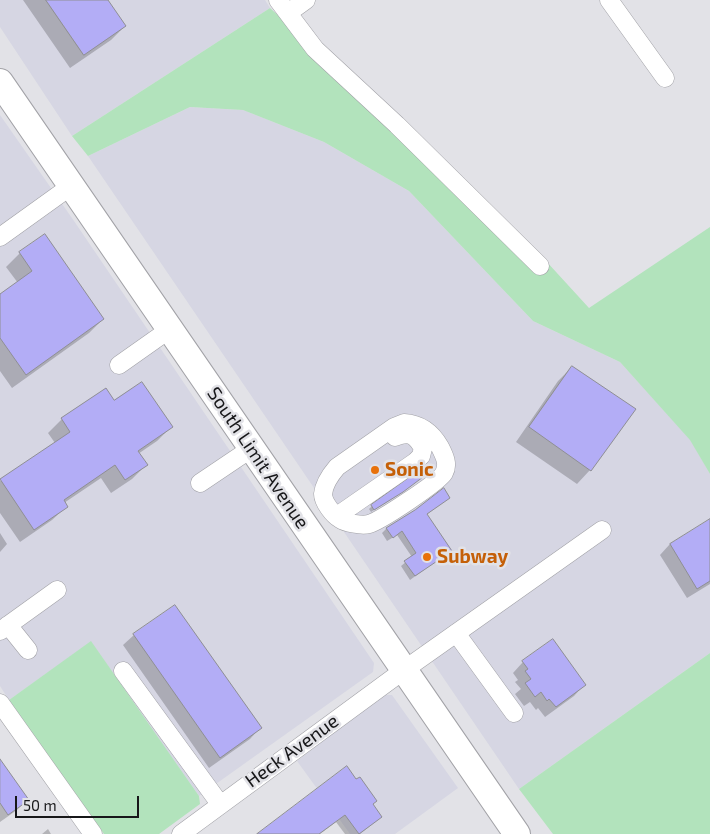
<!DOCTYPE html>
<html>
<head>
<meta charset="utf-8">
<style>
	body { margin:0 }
	#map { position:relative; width:710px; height:834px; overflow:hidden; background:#e2e2e7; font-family:"Exo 2",sans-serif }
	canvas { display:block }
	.scale { position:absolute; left:15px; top:796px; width:124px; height:22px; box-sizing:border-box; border:2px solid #171719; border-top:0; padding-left:6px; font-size:15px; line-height:18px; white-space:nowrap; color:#171719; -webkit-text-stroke:4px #e2e2e7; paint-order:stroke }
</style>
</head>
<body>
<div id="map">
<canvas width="710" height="834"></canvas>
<div class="scale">50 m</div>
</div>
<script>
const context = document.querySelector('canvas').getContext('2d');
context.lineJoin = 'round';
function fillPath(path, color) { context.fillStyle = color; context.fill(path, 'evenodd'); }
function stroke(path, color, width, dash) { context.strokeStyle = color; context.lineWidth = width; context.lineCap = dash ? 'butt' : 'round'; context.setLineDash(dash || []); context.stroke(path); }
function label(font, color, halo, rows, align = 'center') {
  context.font = font + ' "Exo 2",sans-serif'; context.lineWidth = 5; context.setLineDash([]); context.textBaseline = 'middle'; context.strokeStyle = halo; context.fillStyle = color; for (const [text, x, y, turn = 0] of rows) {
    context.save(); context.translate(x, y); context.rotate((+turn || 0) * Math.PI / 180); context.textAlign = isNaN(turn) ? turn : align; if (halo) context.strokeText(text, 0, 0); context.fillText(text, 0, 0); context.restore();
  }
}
fillPath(new Path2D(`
	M0,0H265L270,8L72,136L0,27Z
	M190,107L243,110L324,142L409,191L533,321L620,362L691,440L710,474V653L519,789L88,156Z
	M0,115L74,221L374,663L373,672L199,796L91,642L9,700L0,686Z
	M382,695H392L458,788L395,834H350L297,761Z`), '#d6d6e3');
fillPath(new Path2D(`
	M270,8L546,261L589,308L710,227V474L690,440L620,362L533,321L409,191L324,142L243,110L190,107L88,156L72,136Z
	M91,641L199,796L200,804L159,834H104L9,700Z
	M710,653V834H553L519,789Z`), '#b2e3bc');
fillPath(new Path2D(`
	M23,0H107L125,26L111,40L70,68Z
	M20,253L103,319L89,333L12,388L0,371V295L18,283L6,267Z
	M572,367L590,470L577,484L516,442L558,381Z
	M114,402L171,427L157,441L138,454L146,465L132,479L111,493L101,478L64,503L66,507L52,520L20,542L0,513V481L55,443L48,433L62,419Z
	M398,495L371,512L369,509L372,506Z
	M449,498L426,515L451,550L410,580L401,566L412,557L397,535L387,541L382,533L387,528Z
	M710,520V584L687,598L660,555L670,544Z
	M0,533L7,544L0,552Z
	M134,635L260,728L250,739L209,768L123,645Z
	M523,662L584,685L574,696L545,717L538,708L536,710L530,702L524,706L515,694L521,689L515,682L518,680L513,673Z
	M0,761L27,800L17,810L0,822Z
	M372,805L381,817L360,834H345L336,822L320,834H259Z
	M48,829L51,834H42Z`), '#0003');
const building = new Path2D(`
	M46,0H108L126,26L84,55Z
	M45,234L104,319L26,375L0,338V294L32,271L19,252Z
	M572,366L636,409L591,471L529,427Z
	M142,382L173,427L138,451L148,465L125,480L115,465L64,500L68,507L34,530L0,479L70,432L61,418L106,388L114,400Z
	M427,465L431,471L403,492L374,510L371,505Z
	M444,488L450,498L427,514L452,551L415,576L404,561L416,553L402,531L393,538L386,528L415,510Z
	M710,519V581L697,589L670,544Z
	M175,605L262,728L220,758L133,634Z
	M553,639L586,685L556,707L549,699L547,701L541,692L535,697L525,683L531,679L525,671L528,669L522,661Z
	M0,759L29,800L8,815L0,803Z
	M347,766L356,779L360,777L377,801L373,804L382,817L359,834L345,815L319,834H257Z`);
fillPath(building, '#b3adf6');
stroke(building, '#8f8f94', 1);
const minor = new Path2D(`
	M278,0L315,49L397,125L540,266
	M609,0L665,78
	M288,13L306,0
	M0,237L71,186
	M119,365L170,329
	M404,423C421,424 432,433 440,447C444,455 449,464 444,473C439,482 380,521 369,524C362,526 346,523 340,519C333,515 323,502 323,494C324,484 331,474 337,467L394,427Z
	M200,483L252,448
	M337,516L415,462L421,456L423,448C415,435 410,431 395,437
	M8,625L28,650
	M0,631L57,590
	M456,633L514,713
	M123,671L220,804
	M0,703L93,834
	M181,834L404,670L602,530`);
const highway = new Path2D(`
	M0,82L517,834`);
stroke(minor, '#a2a2a7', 19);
stroke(highway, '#a2a2a7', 28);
stroke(minor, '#fff', 18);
stroke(highway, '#fff', 26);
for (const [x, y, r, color] of [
	[375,470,5,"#e8710a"],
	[427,557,5,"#e8710a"]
]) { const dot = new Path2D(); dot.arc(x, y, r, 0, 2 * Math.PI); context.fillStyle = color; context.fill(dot); stroke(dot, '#e2e2e7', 2); }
label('19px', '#171719', '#e2e2e7', [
	["South Limit Avenue",258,458,56],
	["Heck Avenue",292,751,-36]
]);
label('bold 19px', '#c56008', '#e2e2e7', [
	["Sonic",385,470],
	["Subway",437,557]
], 'left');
</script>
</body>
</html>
